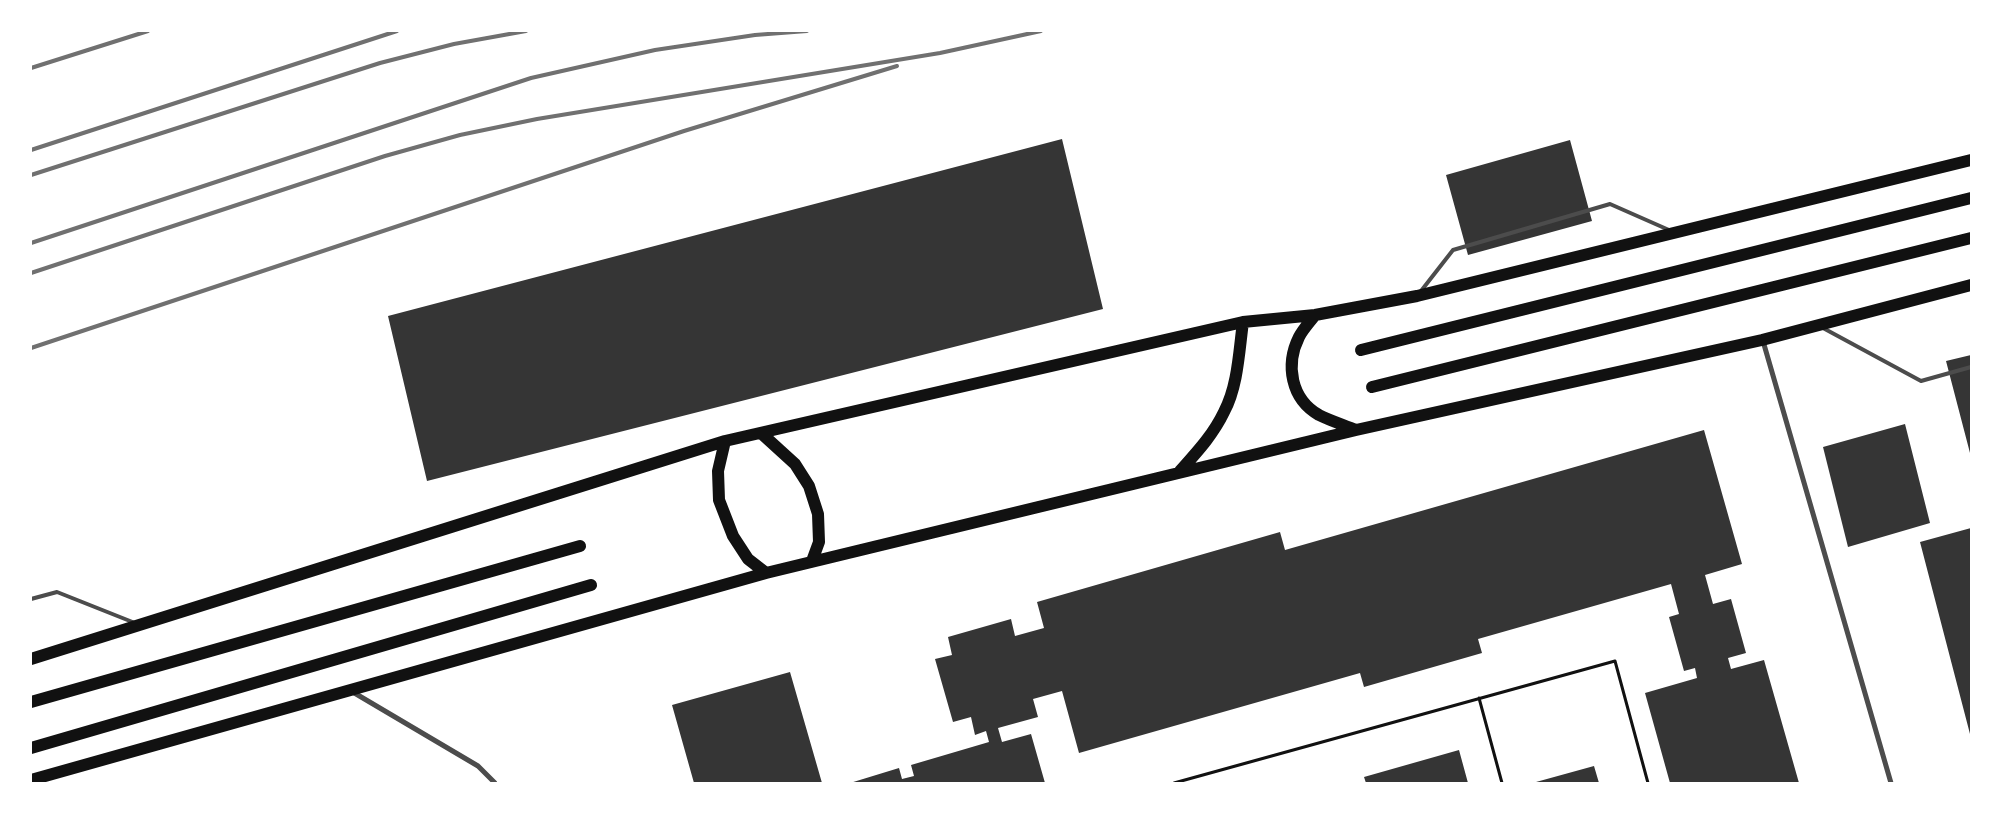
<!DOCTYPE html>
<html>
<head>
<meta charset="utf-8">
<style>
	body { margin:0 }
	#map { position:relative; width:2002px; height:814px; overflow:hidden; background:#fff; font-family:"Space Grotesk",sans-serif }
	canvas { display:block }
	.frame { position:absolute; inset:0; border:32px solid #fff; pointer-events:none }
</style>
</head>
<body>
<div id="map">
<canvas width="2002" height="814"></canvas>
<div class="frame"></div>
</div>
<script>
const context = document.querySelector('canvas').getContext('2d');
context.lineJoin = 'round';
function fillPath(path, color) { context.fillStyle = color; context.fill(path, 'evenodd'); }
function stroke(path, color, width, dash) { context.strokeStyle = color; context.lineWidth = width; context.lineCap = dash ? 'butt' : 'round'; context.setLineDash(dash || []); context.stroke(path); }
fillPath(new Path2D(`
	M1062,139L1103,309L427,481L388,316Z
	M1570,140L1592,221L1468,255L1446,175Z
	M1971,355V453H1970L1946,361Z
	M1905,424L1930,523L1848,547L1823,447Z
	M1704,430L1742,564L1705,575L1713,604L1731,599L1746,653L1728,658L1731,669L1764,660L1799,783H1670L1645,693L1697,678L1695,668L1684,671L1669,617L1679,614L1671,584L1478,639L1482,653L1364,687L1360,673L1079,753L1062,691L1033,699L1038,717L998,728L1002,742L1031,734L1045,783H850L899,768L902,779L914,776L911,765L989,742L986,731L975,735L971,717L953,722L935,659L952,655L948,637L1011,619L1015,636L1044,628L1037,602L1280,532L1285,550Z
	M1971,528V734H1970L1920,542Z
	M790,672L822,783H694L672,705Z
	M1459,750L1468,783H1366L1364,777Z
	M1594,766L1599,783H1536V782Z`), '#353535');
stroke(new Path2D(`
	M1479,698L1502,783
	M1174,783L1615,661L1648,783`), '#111', 3);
stroke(new Path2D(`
	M1421,291L1453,250L1610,204L1669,230
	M1823,328L1921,381L1971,367
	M31,599L57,592L135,623`), '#4c4c4c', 4);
stroke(new Path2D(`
	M1763,341L1891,783
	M351,691L478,766L495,783`), '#4c4c4c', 5);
stroke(new Path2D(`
	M1315,315C1310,322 1303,329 1299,337C1285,365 1291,399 1319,415C1331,421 1344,425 1356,430
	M1361,350L1971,198
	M1372,387L1971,238
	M761,433L795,464L809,486L818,514L819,542L812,561
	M725,441L718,471L719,500L733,536L748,559L766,573
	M1180,471C1197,452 1213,435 1224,412C1238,386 1239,351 1243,322
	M31,659L725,441L1243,322L1315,315L1417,296L1971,160
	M31,702L580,546
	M31,748L591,585
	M31,780L766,573L1356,430L1762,340L1971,285`), '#111', 12);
stroke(new Path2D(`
	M31,68L148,31
	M31,150L397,31
	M31,175L380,63L454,44L526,31
	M31,243L531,78L655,50L755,35L807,31
	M31,273L385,156L460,135L537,119L940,53L1041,31
	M31,348L684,131L897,66`), '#707070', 4);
</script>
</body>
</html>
